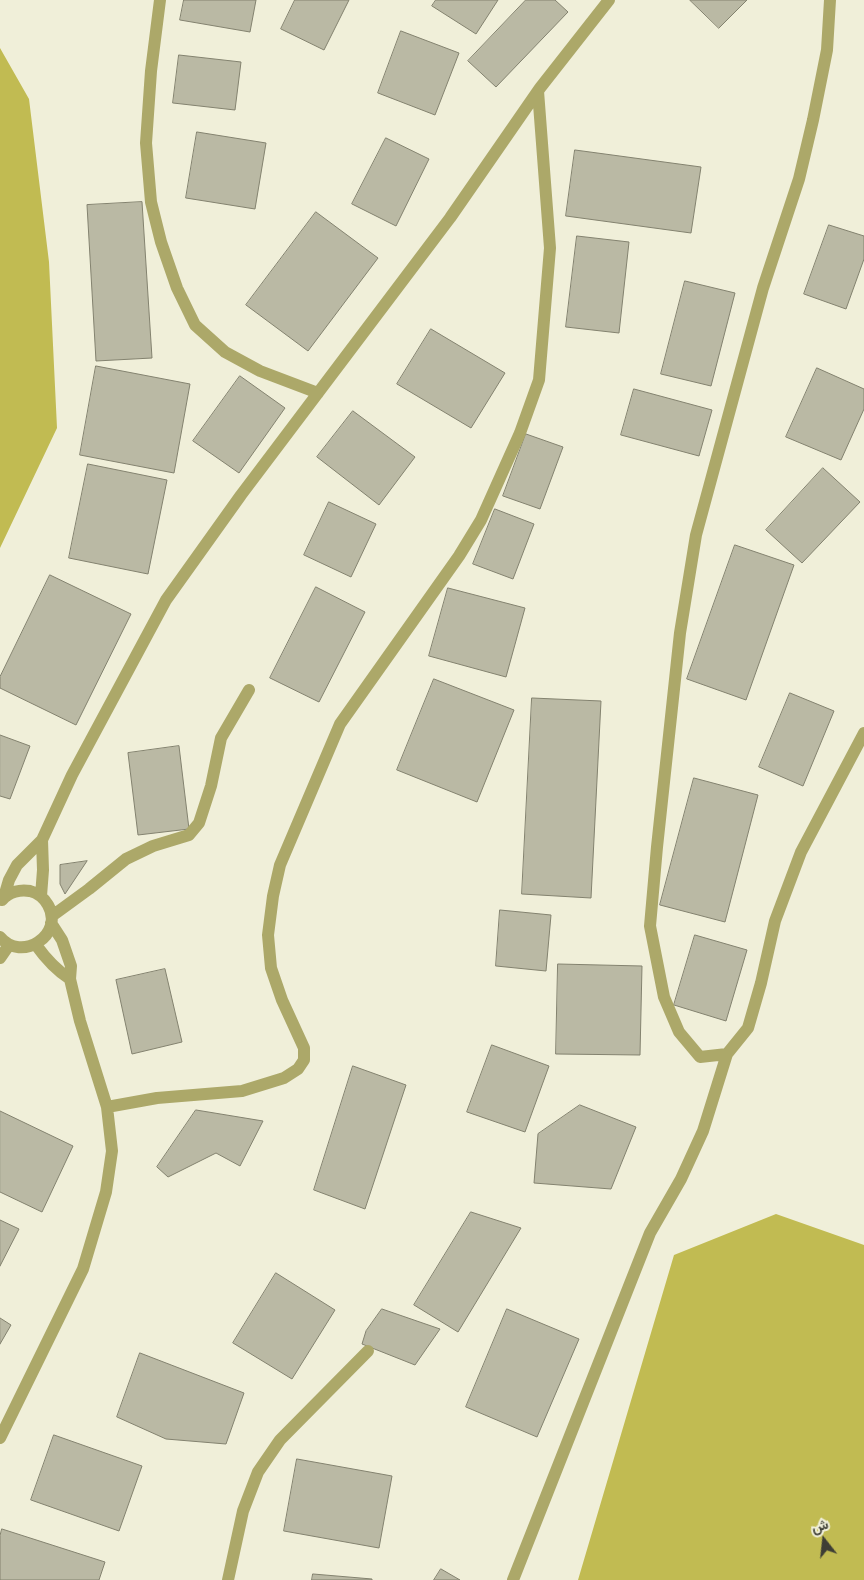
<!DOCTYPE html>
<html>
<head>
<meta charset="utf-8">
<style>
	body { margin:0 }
	#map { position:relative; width:864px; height:1580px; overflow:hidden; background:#f0efd9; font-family:Montserrat,Vazirmatn,sans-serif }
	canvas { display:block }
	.north { position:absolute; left:799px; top:1515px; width:50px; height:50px; -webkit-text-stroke:4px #f0efd9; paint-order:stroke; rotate:344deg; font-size:14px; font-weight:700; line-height:20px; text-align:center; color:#3e3e35 }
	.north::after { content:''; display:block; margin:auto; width:18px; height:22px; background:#3e3e35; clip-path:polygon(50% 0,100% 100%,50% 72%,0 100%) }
</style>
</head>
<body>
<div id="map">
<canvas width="864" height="1580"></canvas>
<div class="north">ش</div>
</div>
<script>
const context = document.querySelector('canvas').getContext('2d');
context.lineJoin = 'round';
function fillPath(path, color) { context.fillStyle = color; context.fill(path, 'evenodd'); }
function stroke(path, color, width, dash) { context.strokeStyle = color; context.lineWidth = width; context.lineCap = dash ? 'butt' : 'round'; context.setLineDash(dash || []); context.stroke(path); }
fillPath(new Path2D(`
	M0,48L29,99L49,262L57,428L0,548Z
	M776,1214L864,1245V1580H578L674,1255Z`), '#c1bb52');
const building = new Path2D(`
	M184,0H256L250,32L180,20Z
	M295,0H349L324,50L281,29Z
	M436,0H498L476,34L432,6Z
	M526,0H555L568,12L496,87L468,61Z
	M690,0H747L719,28Z
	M401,31L459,53L435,115L378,93Z
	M179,55L241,62L235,110L173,103Z
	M197,132L266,143L255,209L186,198Z
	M386,138L429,159L396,226L352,204Z
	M575,150L701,167L691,233L566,216Z
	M142,202L152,358L96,361L87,205Z
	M316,212L378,258L308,351L246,305Z
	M829,225L864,236V259L846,309L804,294Z
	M577,236L629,242L619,333L566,327Z
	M685,281L735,293L711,386L661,374Z
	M431,329L505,373L471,428L397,384Z
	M96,366L190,384L174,473L80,455Z
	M817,368L864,389V409L841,460L786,437Z
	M240,376L285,408L239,473L193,441Z
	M634,389L712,410L699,456L621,435Z
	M353,411L415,457L379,505L317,457Z
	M526,434L563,447L540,509L503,496Z
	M88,464L167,480L148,574L69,558Z
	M823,468L860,502L802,563L766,530Z
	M329,502L376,524L351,577L304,555Z
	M495,509L534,524L513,579L473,564Z
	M735,545L794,565L746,700L687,679Z
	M50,575L131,614L76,725L0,688V677Z
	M316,587L365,612L319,702L270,678Z
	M448,588L525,608L506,677L429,656Z
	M434,679L514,710L477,802L397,770Z
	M790,693L834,711L803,786L759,767Z
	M532,698L601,701L591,898L522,894Z
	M0,735L30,746L10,799L0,796Z
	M179,746L189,829L138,835L128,753Z
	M694,778L758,795L725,922L660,905Z
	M87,861L65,894L60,884V865Z
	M500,910L551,915L546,971L496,966Z
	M695,935L747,950L726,1021L674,1005Z
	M558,964L642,966L640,1055L556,1054Z
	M165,969L182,1042L132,1054L116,980Z
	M492,1045L549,1066L525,1132L467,1112Z
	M353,1066L406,1085L365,1209L314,1190Z
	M580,1105L636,1127L611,1189L534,1183L538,1134Z
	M196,1110L263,1121L240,1166L216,1153L168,1177L157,1167Z
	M0,1111L73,1146L42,1212L0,1192Z
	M471,1212L521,1228L458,1332L414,1305Z
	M0,1220L19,1229L0,1266Z
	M276,1273L335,1310L292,1379L233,1343Z
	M382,1309L440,1329L415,1365L362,1344L366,1331Z
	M507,1309L579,1339L537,1437L466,1407Z
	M0,1318L11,1325L0,1344Z
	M140,1353L244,1393L226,1444L166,1439L117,1417Z
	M54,1435L142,1466L119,1531L31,1500Z
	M297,1459L392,1476L379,1548L284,1531Z
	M2,1529L105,1562L99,1580H0V1536Z
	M441,1569L460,1580H434Z
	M313,1574L372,1579V1580H312Z`);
fillPath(building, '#bab9a4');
stroke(building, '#83826f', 1);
stroke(new Path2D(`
	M160,0L151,71L146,143L151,202L161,242L177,288L195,325L225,352L260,371L318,393
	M830,0L827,50L813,120L799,179L763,288L696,535L680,633L657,847L650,926L664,997L679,1032L700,1057L727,1054L748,1028L761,983L775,921L801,852L864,733
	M41,896L43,870L42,840
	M4,897L9,880L17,865L42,840L72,775L166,600L241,495L450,218L540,88L609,0
	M52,916L89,889L126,859L153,846L189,835L199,823L211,786L221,738L249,690
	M0,937C21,963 65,935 48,905C44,898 38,893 30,891C20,889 9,892 2,900
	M36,945C46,959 56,970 70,979
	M0,958L9,945
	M107,1107L157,1098L242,1091L284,1078L298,1069L304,1060V1048L282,1000L271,968L268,935L273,896L280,865L340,724L459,556L481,520L520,433L539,380L550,248L538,91
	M0,1438L83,1269L106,1192L112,1151L107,1107L80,1021L70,979L71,966L62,940L51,923
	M228,1580L243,1511L258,1472L280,1440L368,1351
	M513,1580L650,1233L681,1179L703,1131L727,1054`), '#aca869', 12);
</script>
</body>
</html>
